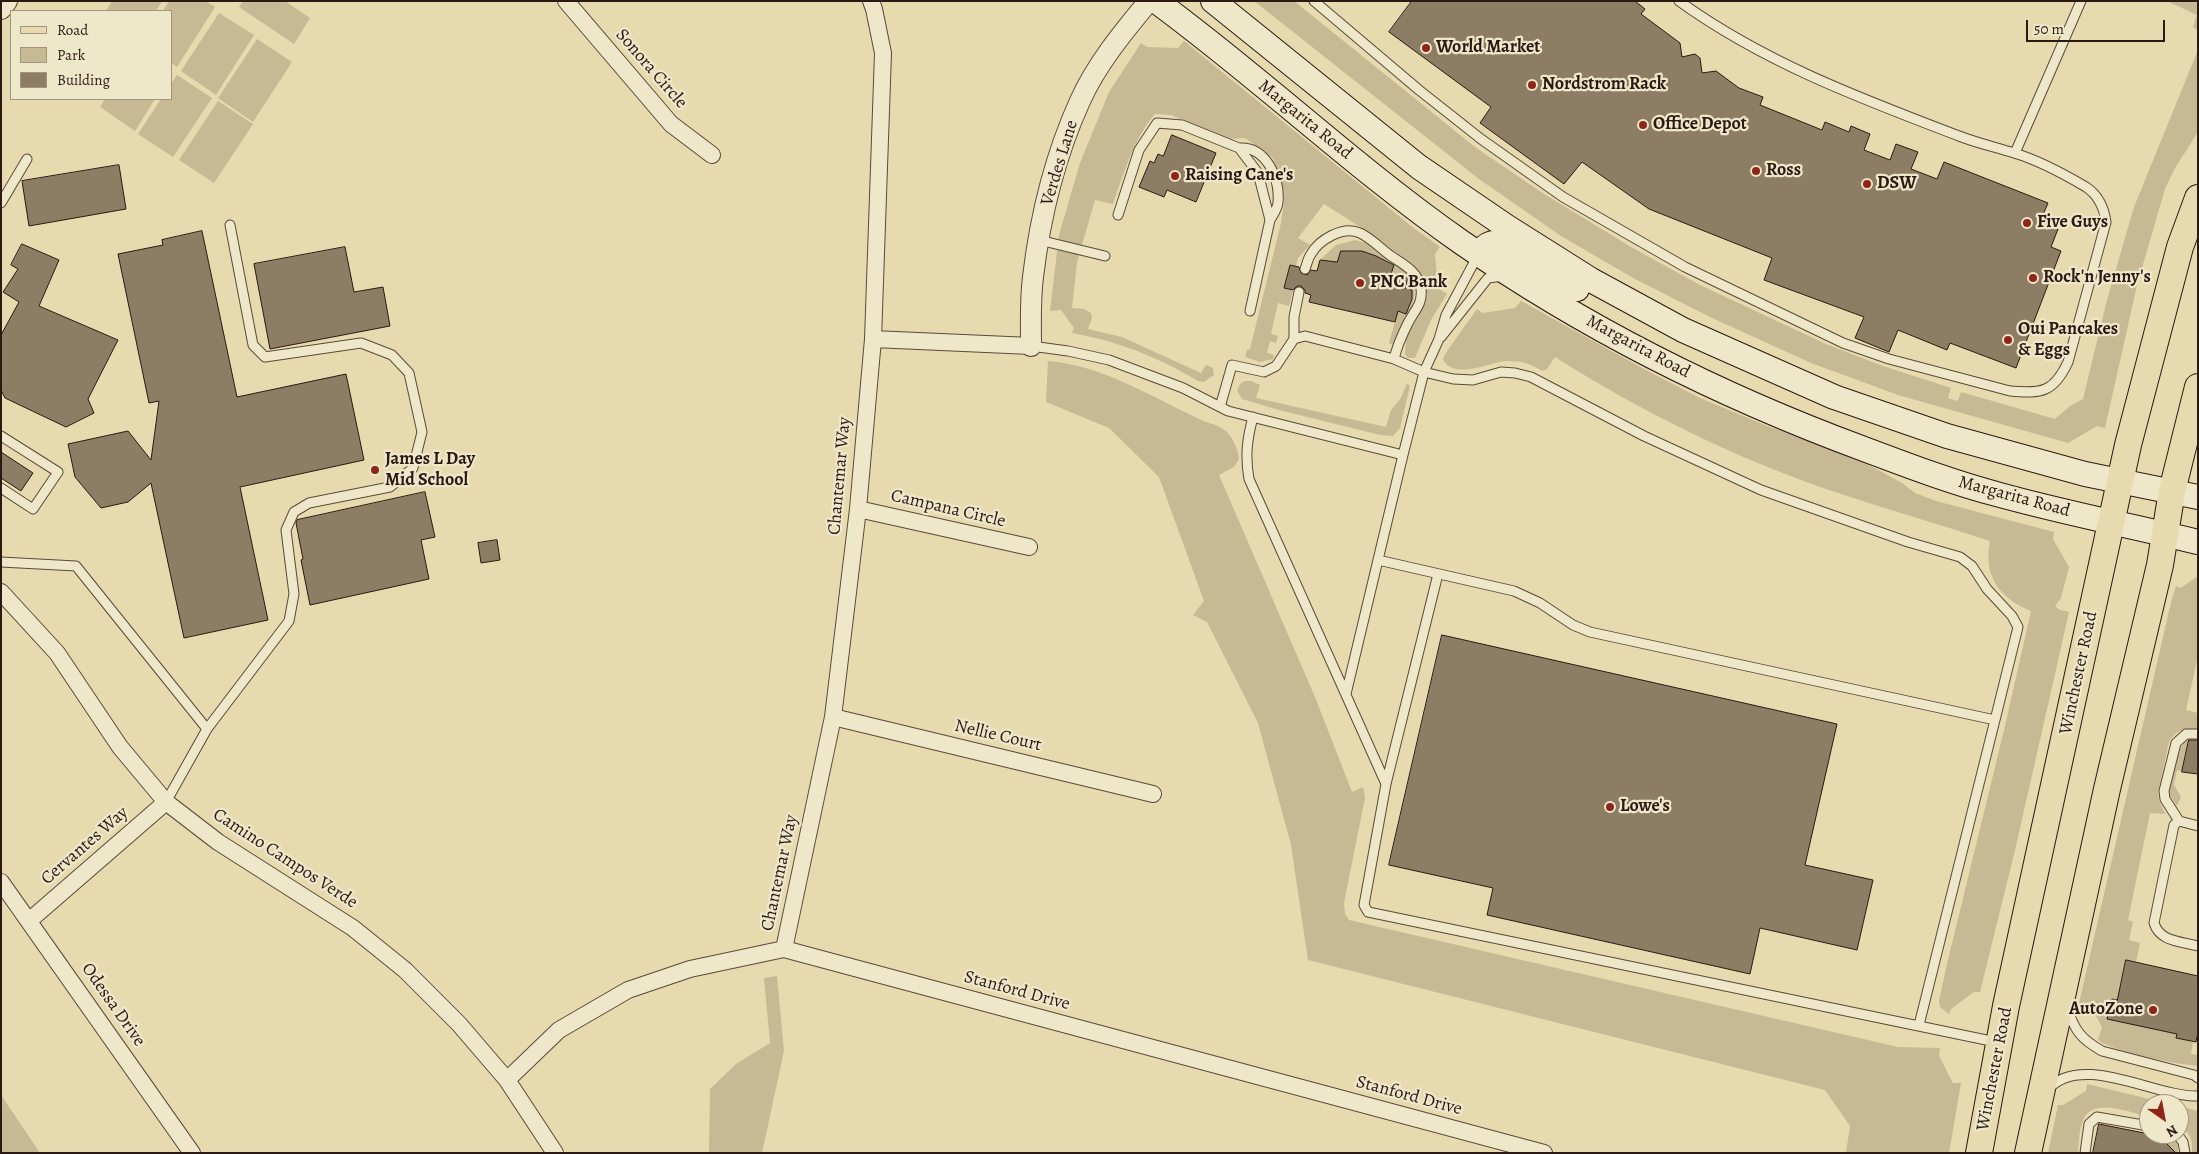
<!DOCTYPE html>
<html>
<head>
<meta charset="utf-8">
<style>
	body { margin:0 }
	#map { position:relative; width:2199px; height:1154px; overflow:hidden; background:#e7daae; font-family:Alegreya,serif }
	canvas { display:block }
	.frame { position:absolute; inset:0; border:2px solid #2b1913; pointer-events:none }
	.legend { position:absolute; left:10px; top:10px; width:162px; height:90px; box-sizing:border-box; background:#efe7ca; border:1px solid #a19581; margin:0; padding:6px 9px; list-style:none; font-size:15px; color:#2b1913 }
	.legend li { display:flex; align-items:center; gap:10px; height:25px }
	.legend b { width:25px; border:1px solid #a19581 }
	.north { position:absolute; left:2139px; top:1094px; width:50px; height:50px; box-sizing:border-box; background:#efe7ca; border:1px solid #a19581; border-radius:50%; rotate:147deg; font-size:14px; font-weight:700; line-height:20px; text-align:center; color:#2b1913 }
	.north::after { content:''; display:block; margin:auto; width:18px; height:22px; background:#8f2418; clip-path:polygon(50% 0,100% 100%,50% 72%,0 100%) }
	.scale { position:absolute; left:2026px; top:20px; width:139px; height:22px; box-sizing:border-box; border:2px solid #2b1913; border-top:0; padding-left:6px; font-size:15px; line-height:18px; white-space:nowrap; color:#2b1913; -webkit-text-stroke:4px #efe7ca; paint-order:stroke }
</style>
</head>
<body>
<div id="map">
<canvas width="2199" height="1154"></canvas>
<div class="frame"></div>
<ul class="legend">
<li><b style="height:6px;background:#e7daae"></b>Road</li>
<li><b style="height:14px;background:#c7b994"></b>Park</li>
<li><b style="height:14px;background:#8d7d64"></b>Building</li>
</ul>
<div class="north">N</div>
<div class="scale">50 m</div>
</div>
<script>
const context = document.querySelector('canvas').getContext('2d');
context.lineJoin = 'round';
function fillPath(path, color) { context.fillStyle = color; context.fill(path, 'evenodd'); }
function stroke(path, color, width, dash) { context.strokeStyle = color; context.lineWidth = width; context.lineCap = dash ? 'butt' : 'round'; context.setLineDash(dash || []); context.stroke(path); }
function label(font, color, halo, rows, align = 'center') {
  context.font = font + ' Alegreya,serif'; context.lineWidth = 4.5; context.setLineDash([]); context.textBaseline = 'middle'; context.strokeStyle = halo; context.fillStyle = color; for (const [text, x, y, turn = 0] of rows) {
    context.save(); context.translate(x, y); context.rotate((+turn || 0) * Math.PI / 180); context.textAlign = isNaN(turn) ? turn : align; if (halo) context.strokeText(text, 0, 0); context.fillText(text, 0, 0); context.restore();
  }
}
fillPath(new Path2D(`
	M112,1H162L156,11H106Z
	M169,1H206L215,7L177,67L171,63V11H163Z
	M243,1H285L310,18L294,44L239,7Z
	M1254,1H1294L1475,147L1541,192L1631,247L1700,285L1826,344L1883,366L1951,388L1948,398L1958,401L1961,392L2055,419L2070,406L2083,399L2107,300L2134,207L2198,50V132L2175,168L2165,189L2137,285L2105,428L2097,426L2068,443L1898,395L1811,363L1712,318L1635,279L1561,236L1479,179Z
	M2167,1H2194L2198,3V30L2193,27L2197,15Z
	M219,13L254,35L216,95L181,71Z
	M257,39L292,62L253,122L218,98Z
	M1184,41L1411,226L1440,247L1435,254L1438,288L1447,294L1431,320L1415,358H1408L1405,354L1406,339L1427,295L1425,281L1418,270L1373,235L1324,204L1298,238L1310,245L1298,258L1296,266L1290,265L1284,288L1293,291L1289,306L1278,303L1271,334L1278,336L1276,343L1270,341L1267,353L1274,355L1273,359L1260,362L1245,357L1247,350L1250,349L1281,223L1284,203L1282,181L1273,158L1245,138L1227,139L1171,115L1155,114C1133,139 1124,174 1113,204L1095,200L1077,262L1072,308L1084,309L1091,313L1092,318L1088,329L1122,337L1201,373L1206,365L1213,368L1214,375L1204,382L1198,381C1158,357 1118,341 1072,333L1074,328L1061,310L1050,311L1059,235L1080,163L1109,92L1141,43L1147,47L1178,48Z
	M177,75L212,98L173,157L138,134L161,99H171V84Z
	M105,99H155L135,131L100,107Z
	M218,101L253,124L214,183L179,160Z
	M1355,240L1370,244L1411,275C1423,303 1402,320 1393,345L1389,343L1398,311L1406,314L1412,299V290L1405,288L1408,278L1391,274L1394,263L1362,251H1341L1337,262L1320,260L1336,245Z
	M1521,301L1644,369L1700,398L1765,425L1858,459L1902,483L1915,493L1936,501L2054,532L2053,539L2069,567L2061,598L2055,606L2060,610L2069,612L2016,846L1980,992H1974L1951,1009L1949,1014L1940,1007L1939,1001L1946,968L2005,726L2031,611C1999,598 1983,576 1990,541C1938,524 1886,509 1835,492C1737,459 1642,412 1555,357L1547,369L1542,371C1531,364 1523,361 1509,361C1490,361 1456,381 1443,360L1445,354L1477,309L1483,313L1515,308Z
	M1048,361C1100,365 1149,395 1195,417C1204,422 1215,424 1223,429C1232,434 1238,449 1239,459L1234,467L1219,475L1315,697L1352,792L1363,787L1365,798L1344,903L1345,914L1349,920L1898,1047L1940,1048L1939,1056L1953,1083H1961L1949,1153H1846L1850,1126L1825,1090L1308,960L1291,845L1258,723L1207,622L1193,615L1204,601L1159,477L1109,428L1046,402Z
	M1245,381H1251L1260,385L1256,398L1386,427L1391,410L1401,398L1407,383L1410,386L1400,428L1393,436L1380,435L1279,410L1242,399L1237,390L1241,383Z
	M2198,576V656L2186,710L2198,713V730C2184,728 2176,730 2169,742L2158,793L2159,800L2165,814L2150,813L2128,920L2133,922L2129,940L2140,943L2136,962L2126,960L2117,1000H2111L2107,1018L2177,1034L2176,1038L2193,1042L2191,1054L2198,1055V1066C2175,1064 2116,1053 2098,1040L2102,1027L2092,1009L2085,1008L2080,1017L2077,1012L2171,602L2176,586L2181,588Z
	M2189,740L2183,771L2177,770L2174,785L2181,797L2177,806L2169,794C2172,780 2175,745 2189,740Z
	M777,976L784,1051L762,1153H709L710,1089L736,1064L770,1043L764,978Z
	M2087,1084L2170,1104H2149V1117C2131,1113 2096,1097 2084,1118C2079,1128 2079,1142 2078,1153H2048L2058,1105H2063L2086,1091Z
	M1,1095L40,1153H1Z
	M2179,1106L2198,1111V1153H2192C2193,1140 2190,1132 2179,1125Z
	M2159,1136L2175,1139L2178,1145V1153H2170Z`), '#c7b994');
const building = new Path2D(`
	M1412,1H1635L1645,9L1641,14L1680,43L1682,57L1695,54L1700,58L1702,73L1716,71L1739,88L1763,97L1760,105L1822,130L1825,122L1849,132L1851,126L1870,134L1864,150L1890,160L1896,144L1918,152L1911,169L1937,179L1944,162L2048,203L2040,222L2058,229L2051,247L2061,251L2016,368L1950,343L1947,350L1898,330L1889,352L1855,338L1864,317L1764,280L1772,258L1649,209L1582,162L1564,184L1480,123L1491,107L1389,32Z
	M1172,135L1216,153L1196,202L1167,190L1164,197L1139,187L1150,161L1154,163L1158,154L1163,156Z
	M119,165L126,209L29,226L22,181Z
	M202,231L237,397L346,374L364,460L240,487L268,620L184,638L151,483L128,502L101,508L75,477L68,444L128,431L151,460L159,401L149,403L118,254L163,245L162,240Z
	M22,244L59,260L39,306L118,340L88,399L94,413L66,427L5,398L1,390V335L19,302L3,292L18,269L11,265Z
	M345,247L354,292L383,287L390,326L270,349L254,264Z
	M1341,251H1362L1376,256L1394,265L1391,274L1408,278L1405,288L1412,290V299L1406,314L1398,311L1395,322L1309,302L1311,295L1305,293V290L1301,286H1297L1293,290L1284,288L1290,265L1299,267L1301,273L1307,275L1311,270L1317,271L1320,260L1337,262Z
	M1,452L33,473L21,491L1,478Z
	M425,492L435,537L421,540L429,579L310,605L301,560L303,559L296,523L297,520Z
	M497,540L500,560L481,563L478,543Z
	M1442,635L1837,724L1805,865L1873,880L1857,950L1760,928L1750,974L1487,915L1493,888L1389,865Z
	M2189,740H2198V774L2182,772Z
	M2126,960L2198,976V1032L2196,1042L2176,1038L2177,1034L2107,1019L2112,999L2117,1000Z
	M2099,1124L2159,1136L2176,1153H2093Z`);
fillPath(building, '#8d7d64');
stroke(building, '#2b1913', 1);
const service = new Path2D(`
	M1314,1L1419,90L1481,139L1563,197L1685,267L1843,343L1889,359L2010,391C2042,394 2054,392 2068,362L2106,222C2104,207 2098,195 2086,187C2064,174 2038,160 2014,153C1995,147 1977,143 1959,136C1862,99 1765,63 1679,1
	M1239,148C1266,146 1280,178 1278,202C1278,208 1273,215 1270,220
	M2015,153L2081,1
	M1,203L27,159
	M1118,215L1139,150L1157,123L1182,125L1239,148L1258,173L1270,220L1250,311
	M1039,240L1105,256
	M1305,269C1307,264 1308,258 1311,254C1319,240 1343,225 1360,233C1371,238 1381,249 1391,256C1403,264 1419,272 1421,289C1423,304 1414,311 1408,323C1402,335 1397,346 1394,359
	M1441,337L1488,278L1504,276
	M1294,339V317L1299,292
	M1031,346L1068,351L1109,360L1183,388L1228,411L1403,455L1424,372L1439,339L1446,315L1478,255
	M1220,407L1232,365L1264,372L1276,366L1294,339L1305,336L1394,359L1424,372L1453,379L1473,380L1501,372L1515,373L1531,377L1644,436L1761,490L1908,542L1960,557L1972,566L1987,589L2012,616L2018,627L1995,720
	M1253,417C1247,439 1245,456 1249,479L1386,784L1364,905L1368,912L1996,1042
	M1,436L58,472L33,509L1,488
	M1378,560L1514,591L1540,603L1573,625L1590,632L1995,720L1919,1025
	M1,562L76,566L207,729L166,802
	M1346,694L1403,455
	M207,729L289,621L294,594L286,530L294,512L309,503L390,487L413,468L422,432L409,373L392,355L361,343L265,357L253,345L230,225
	M1386,784L1438,574
	M2179,821L2165,799L2164,791L2176,743L2186,734H2198
	M2198,826L2179,821L2174,825L2154,923C2160,942 2180,941 2198,946
	M2067,1008C2075,1031 2081,1039 2102,1051L2194,1075L2198,1078
	M2048,1089C2083,1052 2154,1097 2198,1096
	M2177,1134L2183,1142L2185,1153
	M2085,1153L2089,1124L2097,1117L2149,1126`);
const minor = new Path2D(`
	M566,1L671,124L712,155
	M873,339L1031,346
	M858,509L1029,547
	M1,592L57,653L120,747L166,802L218,842L353,928L405,970L459,1024L507,1080L555,1153
	M833,717L1153,794
	M1,882L192,1153
	M30,920L166,802
	M784,949L833,717L858,509L873,339L883,53L874,9L871,1
	M507,1080L559,1030L628,990L690,969L784,949L1544,1153`);
const tertiary = new Path2D(`
	M1,9L7,1
	M1031,346C1031,323 1030,300 1033,277C1040,218 1055,156 1080,101C1096,65 1123,32 1149,1`);
const secondary = new Path2D(`
	M1156,1C1261,78 1355,168 1461,242C1585,328 1723,397 1864,449C1909,466 1954,483 2000,495C2065,513 2132,526 2198,542
	M1213,1L1419,167L1507,227L1591,280L1683,330L1834,397L1947,436L2085,474L2198,497
	M1479,253C1486,245 1490,242 1502,242L1577,289`);
const primary = new Path2D(`
	M1979,1153L2006,1006L2128,445L2180,247L2198,198
	M2028,1153L2107,789L2160,565L2172,491L2198,387`);
stroke(service, '#5a493a', 11);
stroke(minor, '#5a493a', 18);
stroke(tertiary, '#5a493a', 22);
stroke(secondary, '#2b1913', 26);
stroke(primary, '#2b1913', 28);
stroke(service, '#efe7ca', 9);
stroke(minor, '#efe7ca', 16);
stroke(tertiary, '#efe7ca', 20);
stroke(secondary, '#efe7ca', 24);
stroke(primary, '#e7daae', 26);
for (const [x, y, r, color] of [
	[1426,48,5,"#8f2418"],
	[1532,85,5,"#8f2418"],
	[1643,125,5,"#8f2418"],
	[1756,171,5,"#8f2418"],
	[1175,176,5,"#8f2418"],
	[1867,184,5,"#8f2418"],
	[2027,223,5,"#8f2418"],
	[2033,278,5,"#8f2418"],
	[1360,283,5,"#8f2418"],
	[2008,340,5,"#8f2418"],
	[375,470,5,"#8f2418"],
	[1610,807,5,"#8f2418"],
	[2153,1010,5,"#8f2418"]
]) { const dot = new Path2D(); dot.arc(x, y, r, 0, 2 * Math.PI); context.fillStyle = color; context.fill(dot); stroke(dot, '#efe7ca', 2); }
label('bold 18px', '#2b1913', '#efe7ca', [
	["World Market",1436,48],
	["Nordstrom Rack",1542,85],
	["Office Depot",1653,125],
	["Ross",1766,171],
	["Raising Cane's",1185,176],
	["DSW",1877,184],
	["Five Guys",2037,223],
	["Rock'n Jenny's",2043,278],
	["PNC Bank",1370,283],
	["Oui Pancakes",2018,330],
	["& Eggs",2018,351],
	["James L Day",385,460],
	["Mid School",385,481],
	["Lowe's",1620,807],
	["AutoZone",2143,1010,"right"]
], 'left');
label('18px', '#2b1913', '#efe7ca', [
	["Sonora Circle",651,69,49],
	["Margarita Road",1305,120,39],
	["Verdes Lane",1060,163,-73],
	["Margarita Road",1638,347,28],
	["Chantemar Way",840,476,-85],
	["Margarita Road",2014,497,15],
	["Campana Circle",948,509,13],
	["Winchester Road",2079,673,-78],
	["Nellie Court",998,736,13],
	["Cervantes Way",85,846,-41],
	["Camino Campos Verde",285,859,33],
	["Chantemar Way",780,873,-78],
	["Stanford Drive",1017,991,15],
	["Odessa Drive",113,1005,55],
	["Winchester Road",1995,1069,-79],
	["Stanford Drive",1409,1096,15]
]);
</script>
</body>
</html>
